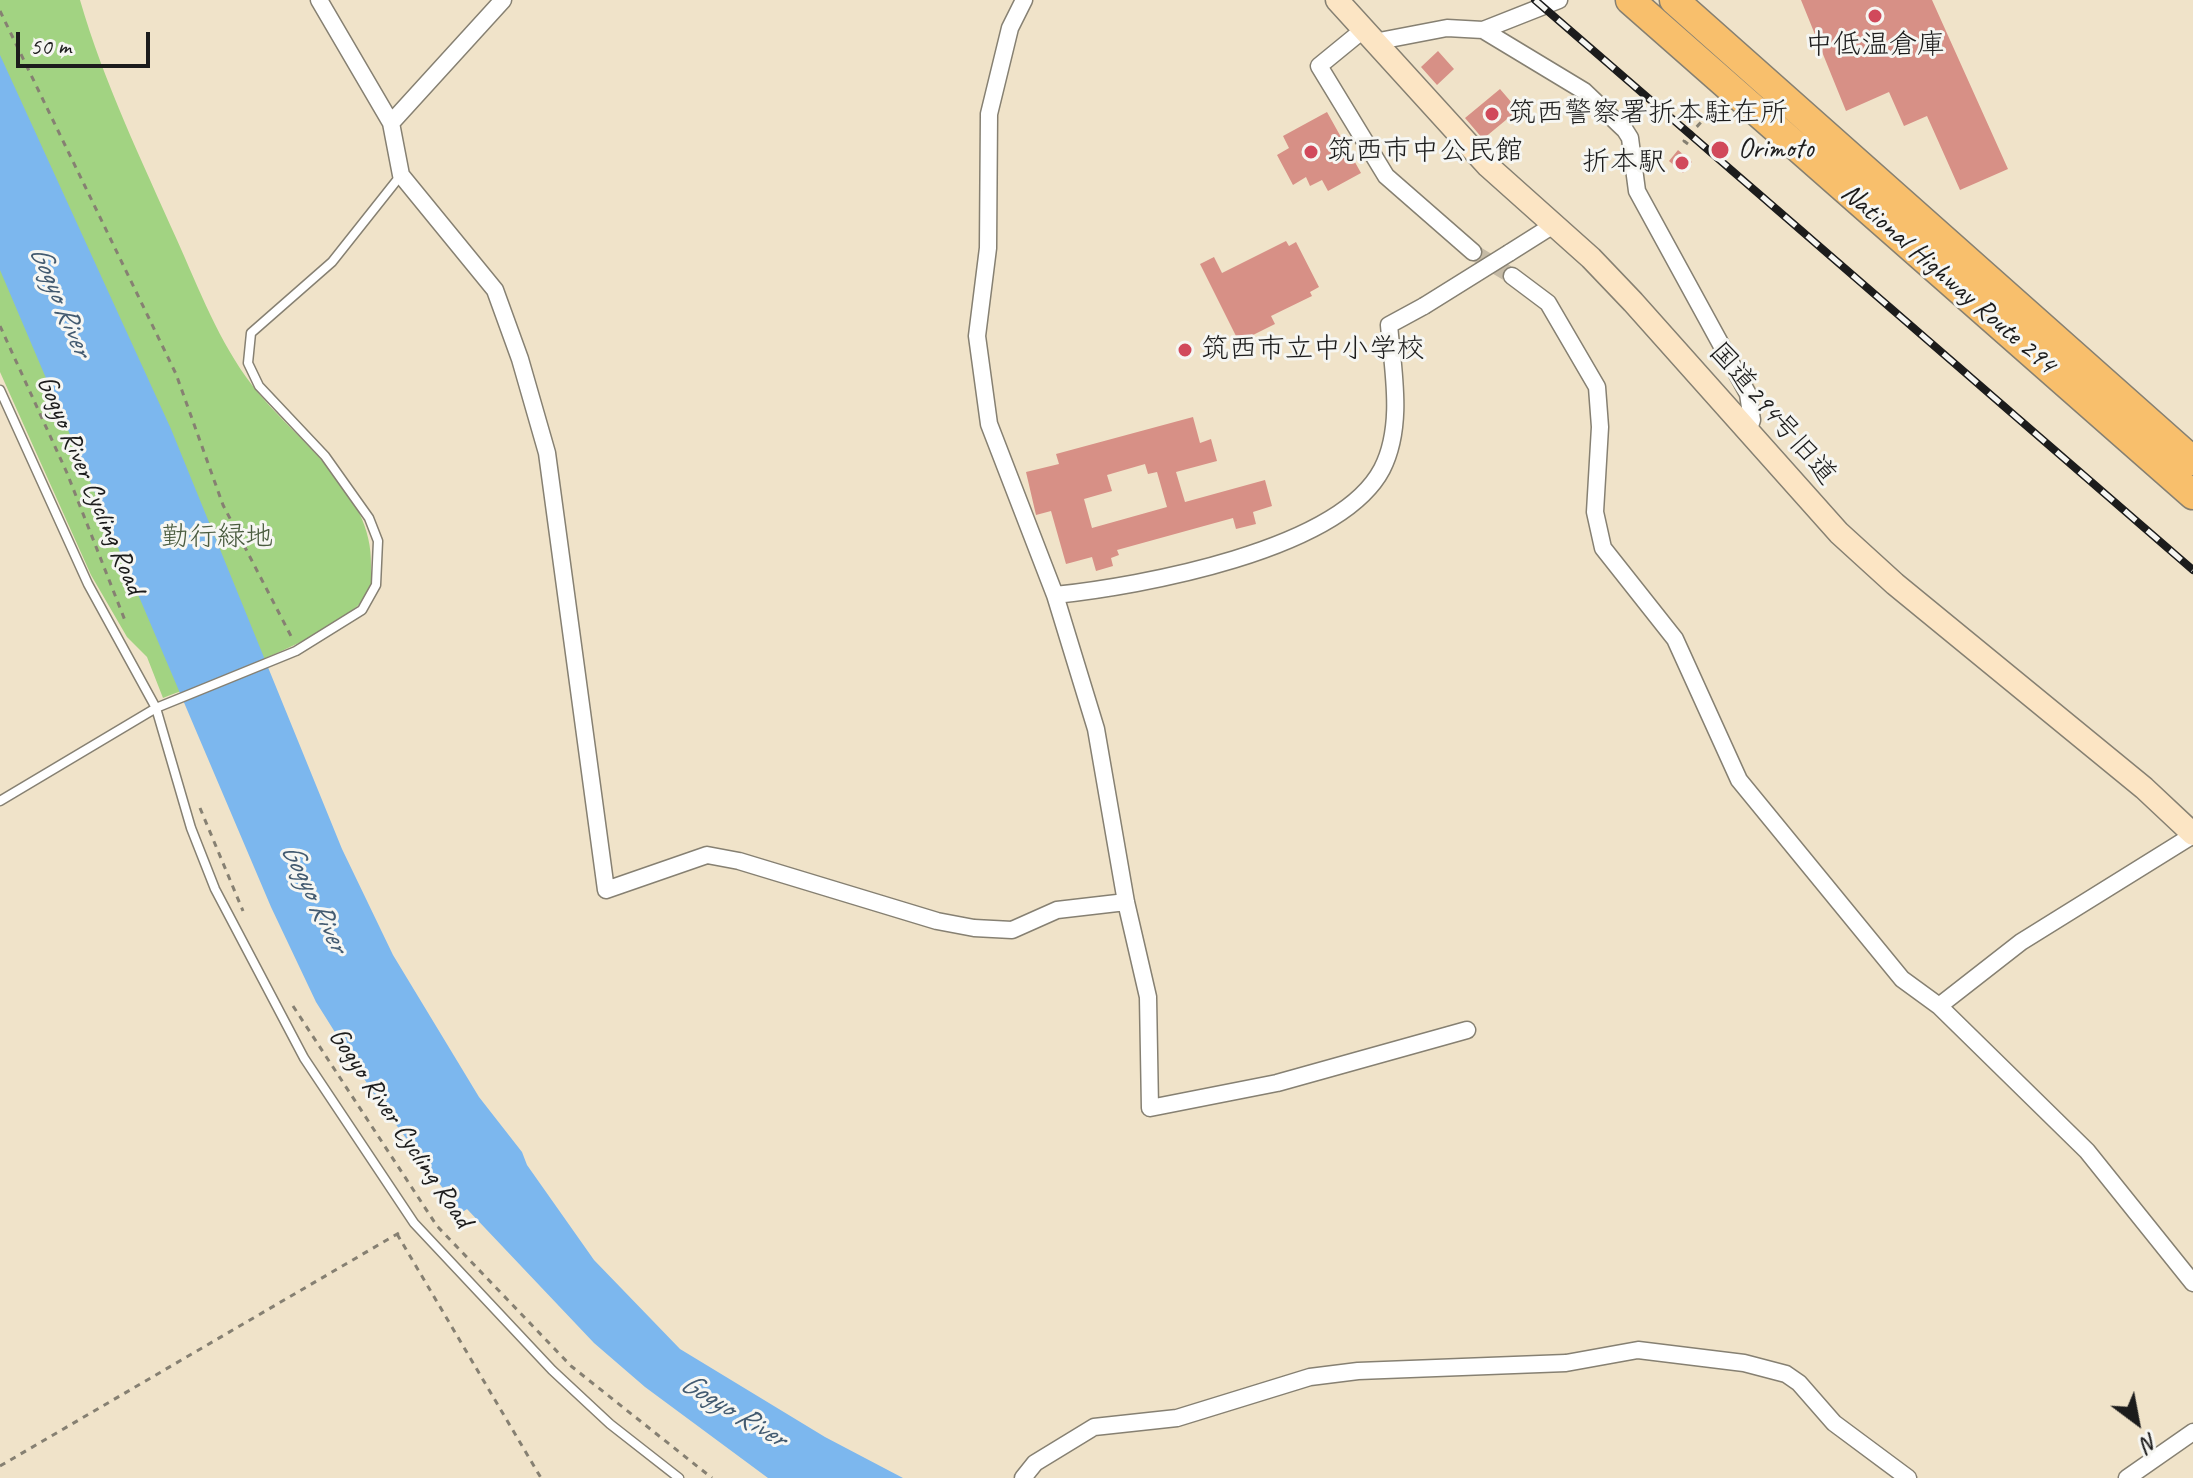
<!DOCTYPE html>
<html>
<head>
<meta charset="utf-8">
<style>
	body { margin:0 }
	#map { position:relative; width:2193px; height:1478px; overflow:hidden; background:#f0e3c9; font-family:Caveat,sans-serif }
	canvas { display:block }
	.north { position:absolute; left:2097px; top:1382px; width:80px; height:80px; -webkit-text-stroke:6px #f6f6f2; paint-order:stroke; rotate:148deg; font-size:22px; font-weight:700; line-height:32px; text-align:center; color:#1c1c1c }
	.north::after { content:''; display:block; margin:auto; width:28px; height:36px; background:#1c1c1c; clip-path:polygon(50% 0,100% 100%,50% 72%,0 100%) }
	.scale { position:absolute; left:16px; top:32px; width:134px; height:36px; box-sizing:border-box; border:4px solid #1c1c1c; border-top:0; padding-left:10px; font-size:24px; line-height:28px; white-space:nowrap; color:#1c1c1c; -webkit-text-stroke:6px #f6f6f2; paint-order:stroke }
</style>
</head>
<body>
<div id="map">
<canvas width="2193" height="1478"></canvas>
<div class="north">N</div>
<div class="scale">50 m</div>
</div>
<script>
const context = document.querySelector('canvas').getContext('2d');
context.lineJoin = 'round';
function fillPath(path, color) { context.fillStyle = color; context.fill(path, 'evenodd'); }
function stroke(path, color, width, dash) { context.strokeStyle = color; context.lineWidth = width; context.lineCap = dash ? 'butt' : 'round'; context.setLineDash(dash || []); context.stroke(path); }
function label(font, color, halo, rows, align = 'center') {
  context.font = font + ' Caveat,"Klee One",sans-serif'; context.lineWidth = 6; context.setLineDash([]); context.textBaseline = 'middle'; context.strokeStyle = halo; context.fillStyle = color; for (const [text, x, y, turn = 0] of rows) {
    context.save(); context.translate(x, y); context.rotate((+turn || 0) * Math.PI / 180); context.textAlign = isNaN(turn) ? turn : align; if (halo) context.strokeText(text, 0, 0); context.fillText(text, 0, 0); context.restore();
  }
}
fillPath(new Path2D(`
	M0,0H80C104,83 142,161 177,240C199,289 219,342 252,385C294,440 374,490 371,566C371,573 372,583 370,590C350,633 209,680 163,698L147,657L127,637L91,575L0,372Z`), '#a2d382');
fillPath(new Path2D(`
	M0,55L171,429L342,849L393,955L479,1097L522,1152L527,1165L594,1260L680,1349L825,1437L903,1478H768L645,1387L594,1343L467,1209L461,1213L375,1096L316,1002L271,907L0,270Z`), '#7cb7ee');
fillPath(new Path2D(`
	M1801,0H1932L2008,169L1960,190L1927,116L1904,126L1889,92L1846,111Z
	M1438,51L1454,69L1437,85L1421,67Z
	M1500,89L1518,110L1483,139L1465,118Z
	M1327,112L1361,173L1328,191L1322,180L1310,186L1306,177L1293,185L1277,155L1289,148L1283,136Z
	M1678,150L1692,162L1683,173L1669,161Z
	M1286,241L1289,246L1296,242L1319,287L1310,292L1312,296L1271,316L1275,324L1239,342L1200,264L1214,257L1222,273Z
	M1193,417L1200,443L1211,439L1217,461L1176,472L1185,502L1265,480L1272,506L1253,512L1256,524L1236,529L1233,518L1117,550L1119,555L1111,558L1113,566L1096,571L1092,557L1066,564L1051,511L1036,515L1026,472L1059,464L1056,454ZM1145,464L1148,474L1157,472L1167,507L1092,528L1084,499L1112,491L1107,475Z`), '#d79086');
stroke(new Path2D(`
	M1473,252L1512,276`), '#c6bba6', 16, [16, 8]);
const lane = new Path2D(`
	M0,390L88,584L156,708L191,828L215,889L304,1058L414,1223L552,1370L610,1424L679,1478
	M0,801L156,708L296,651L362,610L376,585L378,541L369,518L325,456L259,386L248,363L251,333L332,262L401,175`);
const street = new Path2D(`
	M319,0L391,123L401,175L495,290L520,359L547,453L606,890L707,855L739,861L937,921L974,928L1012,930L1057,910L1126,902
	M1024,0L1010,28L989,114L988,248L977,336L989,424L1055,595L1096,729L1126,902L1148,997L1150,1108L1277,1083L1467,1030
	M1363,30L1319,66L1386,176L1473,252
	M1483,30L1584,91L1625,130L1630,138L1637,191L1748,394L1752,420L1748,431
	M1374,42L1447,28L1483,30L1559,0
	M391,123L503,0
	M1509,253L1555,224
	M1512,276L1548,303L1597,387L1600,427L1595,512L1603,548L1675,639L1739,780L1902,979L1939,1006L2087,1151L2193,1283
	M1055,595C1140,586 1339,551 1382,469C1404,426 1393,371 1389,325L1424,306
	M1939,1006L2021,942L2193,835
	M1023,1478L1035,1463L1094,1427L1177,1418L1310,1377L1358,1371L1566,1363L1638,1350L1744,1363L1786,1374L1799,1383L1834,1423L1908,1478
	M2127,1478L2193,1432`);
const secondary = new Path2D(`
	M1337,0L1488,166L1591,258L1633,302L1839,533L1895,584L2144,788L2193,834`);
const highway = new Path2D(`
	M1630,0L2193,495
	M1674,0L2193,461`);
stroke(lane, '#868072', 11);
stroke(street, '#868072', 19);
stroke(secondary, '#868072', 25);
stroke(highway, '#868072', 31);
stroke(new Path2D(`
	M0,11L176,374L223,505L292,638
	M1688,144L1684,141L1702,121
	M0,326L67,473L126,623
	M200,808L243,911
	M293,1006L437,1226L571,1366L712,1478
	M397,1234L541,1478
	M0,1466L404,1230`), '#868072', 3, [6, 6]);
stroke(lane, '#fff', 8);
stroke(street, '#fff', 16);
stroke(secondary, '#fce5c4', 22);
stroke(highway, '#f8bf6c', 28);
const rail = new Path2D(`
	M1535,0L2193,570`);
stroke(rail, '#1c1c1c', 8);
stroke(rail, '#f6f6f2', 5, [15]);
const streetBridge = new Path2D(`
	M1424,306L1509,253`);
stroke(streetBridge, '#868072', 19, []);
stroke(streetBridge, '#fff', 16);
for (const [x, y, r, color] of [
	[1875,16,8,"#d1495b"],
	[1492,114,8,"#d1495b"],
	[1720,150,10,"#d1495b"],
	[1311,152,8,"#d1495b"],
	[1682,163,8,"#d1495b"],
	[1185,350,8,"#d1495b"]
]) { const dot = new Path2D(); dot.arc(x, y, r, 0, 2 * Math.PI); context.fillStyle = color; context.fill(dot); stroke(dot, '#f6f6f2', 3); }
label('28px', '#1c1c1c', '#f6f6f2', [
	["中低温倉庫",1875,46,"center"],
	["筑西警察署折本駐在所",1508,114],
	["Orimoto",1738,150],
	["筑西市中公民館",1327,152],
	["折本駅",1666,163,"right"],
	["筑西市立中小学校",1201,350]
], 'left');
label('28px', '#1c1c1c', '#f6f6f2', [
	["National Highway Route 294",1948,279,41],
	["国道294号旧道",1772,414,49],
	["Gogyo River Cycling Road",90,485,67],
	["Gogyo River Cycling Road",400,1128,56]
]);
label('28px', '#4b5c40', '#f6f6f2', [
	["勤行緑地",217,538]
]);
label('italic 30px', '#425a70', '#f6f6f2', [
	["Gogyo River",60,301,67],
	["Gogyo River",314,898,64],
	["Gogyo River",733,1411,31]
]);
</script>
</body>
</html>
